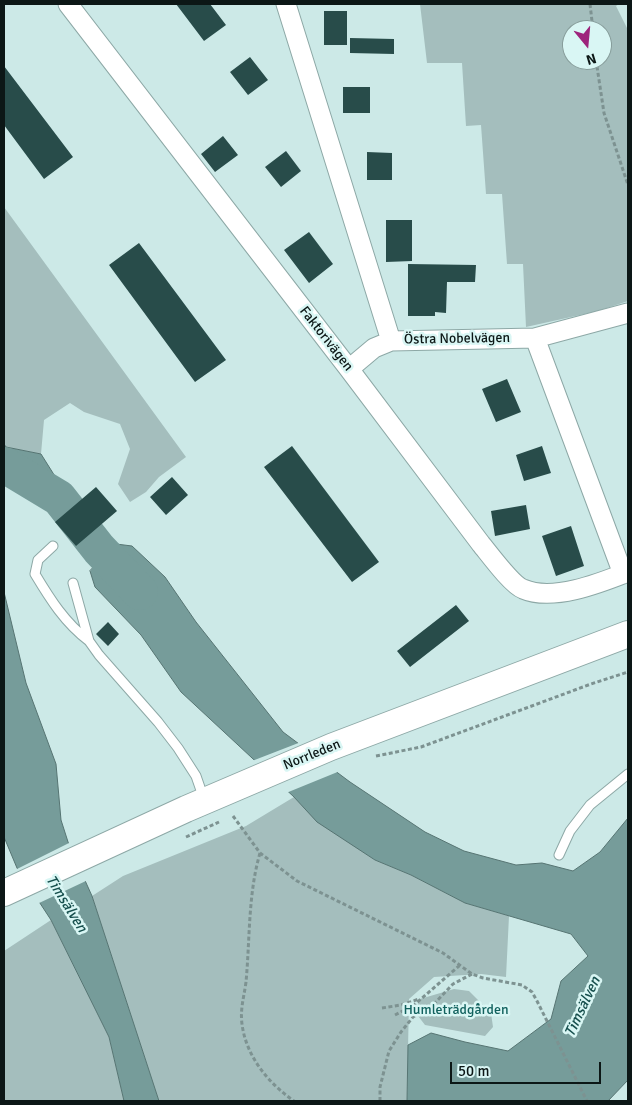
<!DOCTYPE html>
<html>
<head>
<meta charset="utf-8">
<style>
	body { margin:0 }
	#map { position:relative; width:632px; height:1105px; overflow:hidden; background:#cce9e7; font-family:Signika,sans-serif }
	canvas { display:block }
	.frame { position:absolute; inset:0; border:5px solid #0c1716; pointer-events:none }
	.north { position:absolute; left:562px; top:20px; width:50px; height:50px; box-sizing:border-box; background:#d9f6f4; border:1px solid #879d9b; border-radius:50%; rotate:163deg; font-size:14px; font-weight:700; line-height:20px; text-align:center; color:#0c1716 }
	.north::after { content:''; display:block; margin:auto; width:18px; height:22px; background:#9d247c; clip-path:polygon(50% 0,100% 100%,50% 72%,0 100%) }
	.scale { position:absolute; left:450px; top:1062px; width:151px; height:22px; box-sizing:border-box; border:2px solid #0c1716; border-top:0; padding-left:6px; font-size:15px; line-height:18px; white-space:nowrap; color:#0c1716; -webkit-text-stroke:4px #d9f6f4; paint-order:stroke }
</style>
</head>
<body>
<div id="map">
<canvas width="632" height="1105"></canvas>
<div class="frame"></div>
<div class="north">N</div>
<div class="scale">50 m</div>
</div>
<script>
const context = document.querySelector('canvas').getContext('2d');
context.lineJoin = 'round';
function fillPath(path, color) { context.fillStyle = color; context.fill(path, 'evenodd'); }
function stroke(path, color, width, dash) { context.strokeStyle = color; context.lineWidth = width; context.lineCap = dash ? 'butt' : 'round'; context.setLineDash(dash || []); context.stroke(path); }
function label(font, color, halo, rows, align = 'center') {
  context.font = font + ' Signika,sans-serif'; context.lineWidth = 5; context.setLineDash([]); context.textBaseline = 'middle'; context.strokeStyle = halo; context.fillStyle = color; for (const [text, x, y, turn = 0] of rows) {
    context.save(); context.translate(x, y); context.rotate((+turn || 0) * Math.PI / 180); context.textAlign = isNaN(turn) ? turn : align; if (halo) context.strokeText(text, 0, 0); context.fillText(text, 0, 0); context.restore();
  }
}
fillPath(new Path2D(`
	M420,4H619L616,6L628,30V78L627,79L628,82V301L598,311L526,327L523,264H507L502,194H486L481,125L466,126L462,63H427ZM572,30H602V60H572Z
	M4,207L186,457L159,477L146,492L130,502L118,484L130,449L120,424L84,412L70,403L44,420L41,454L6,447L4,444Z
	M294,797L303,806L375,860L411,875L465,903L509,916L506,977L481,974L434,977L409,999L407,1101H159L92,896L123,876L246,826Z
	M51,920L109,1037L124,1101H4V951Z
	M454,989L469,991L491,1013L493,1027L485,1036L425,1025L415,1012L420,999Z`), '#a4bebd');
const water = new Path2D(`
	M4,444L6,447L41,454L63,489L49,500L27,487L21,494L4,480Z
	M116,544L132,546L165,577L196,622L283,732L350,782L425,832L464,851L516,865L542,863L573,871L600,852L628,818V1080L608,1101H407L408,1045L431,1033L465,1042L508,1051L551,1019L561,981L588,956L571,934L465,903L411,875L375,860L317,822L294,797L181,692L141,635L95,587L90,571Z
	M4,592L26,683L56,764L61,820L69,845L92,896L159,1101H124L109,1037L51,920L17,868L4,837Z`);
fillPath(water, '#769c9a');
stroke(water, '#567472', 1);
fillPath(new Path2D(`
	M301,742L340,771L286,793L252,761Z
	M71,842L88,880L37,904L15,870Z`), '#cce9e7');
stroke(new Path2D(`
	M4,465L59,498L99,549L140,592`), '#769c9a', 36);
fillPath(new Path2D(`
	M176,4H210L226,25L204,41Z
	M324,11H347V45H324Z
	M350,38L394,39V54L350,53Z
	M250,57L268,80L248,95L230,72Z
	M4,66L73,157L44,179L4,125Z
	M343,87H370V113H343Z
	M223,136L238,155L215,172L201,154Z
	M286,151L301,171L281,187L265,167Z
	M367,152L392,153V180H367Z
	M386,220H412V261L386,262Z
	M309,232L333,264L309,283L284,250Z
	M139,243L226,360L195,382L109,265Z
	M408,264L476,265L475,282H447L446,313L435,312V316H408Z
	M507,379L521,412L496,422L482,389Z
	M292,446L379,562L352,582L264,467Z
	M542,446L551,473L524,481L516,455Z
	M172,477L188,495L166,515L150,497Z
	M96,487L117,511L76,546L55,522Z
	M526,505L530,529L495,536L491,511Z
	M571,526L584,566L556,576L542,536Z
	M456,605L469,621L410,667L397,651Z
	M108,622L119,634L108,646L96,634Z`), '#284c4a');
const lane = new Path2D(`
	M53,546L38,560L35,574C50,599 65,623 89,641
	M73,583L89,641L99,655L158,722L178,748L196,776L204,799
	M559,855L570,831L590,805L628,774`);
const street = new Path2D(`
	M68,4L349,369L481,544C490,555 512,585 523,589C553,602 600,583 628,572
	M286,4L391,341L535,338L623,574
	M535,338L628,313
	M349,369L374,348L391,341`);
const secondary = new Path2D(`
	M4,893L186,809L331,747L628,634`);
stroke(lane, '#8da8a6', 11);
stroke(street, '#8da8a6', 21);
stroke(secondary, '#8da8a6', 28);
stroke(new Path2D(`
	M590,4L593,30
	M596,60L604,113L628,185
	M376,756L421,747L591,684L628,672
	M233,816L260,853L297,881L443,953L472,974L483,978L522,985L532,992L537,1001L587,1101
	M186,837L219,822
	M260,853C248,894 250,939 246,982C244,997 240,1009 242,1024C246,1056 268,1083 294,1101
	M382,1008L401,1005L419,999
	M395,1015L414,1005L459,966
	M380,1101V1087L389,1051L401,1032L413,1017L432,1006L453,984L472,974`), '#7d9291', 3, [4, 2.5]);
stroke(lane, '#fff', 9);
stroke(street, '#fff', 19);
stroke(secondary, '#fff', 26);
label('14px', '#0c1716', '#d9f6f4', [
	["Faktorivägen",326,339,52],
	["Östra Nobelvägen",457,339,-1],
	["Norrleden",312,755,-22]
]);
label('14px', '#11615e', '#d9f6f4', [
	["Humleträdgården",456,1010]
]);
label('italic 15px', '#164f4d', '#d9f6f4', [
	["Timsälven",66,904,58],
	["Timsälven",583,1007,-65]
]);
</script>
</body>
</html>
